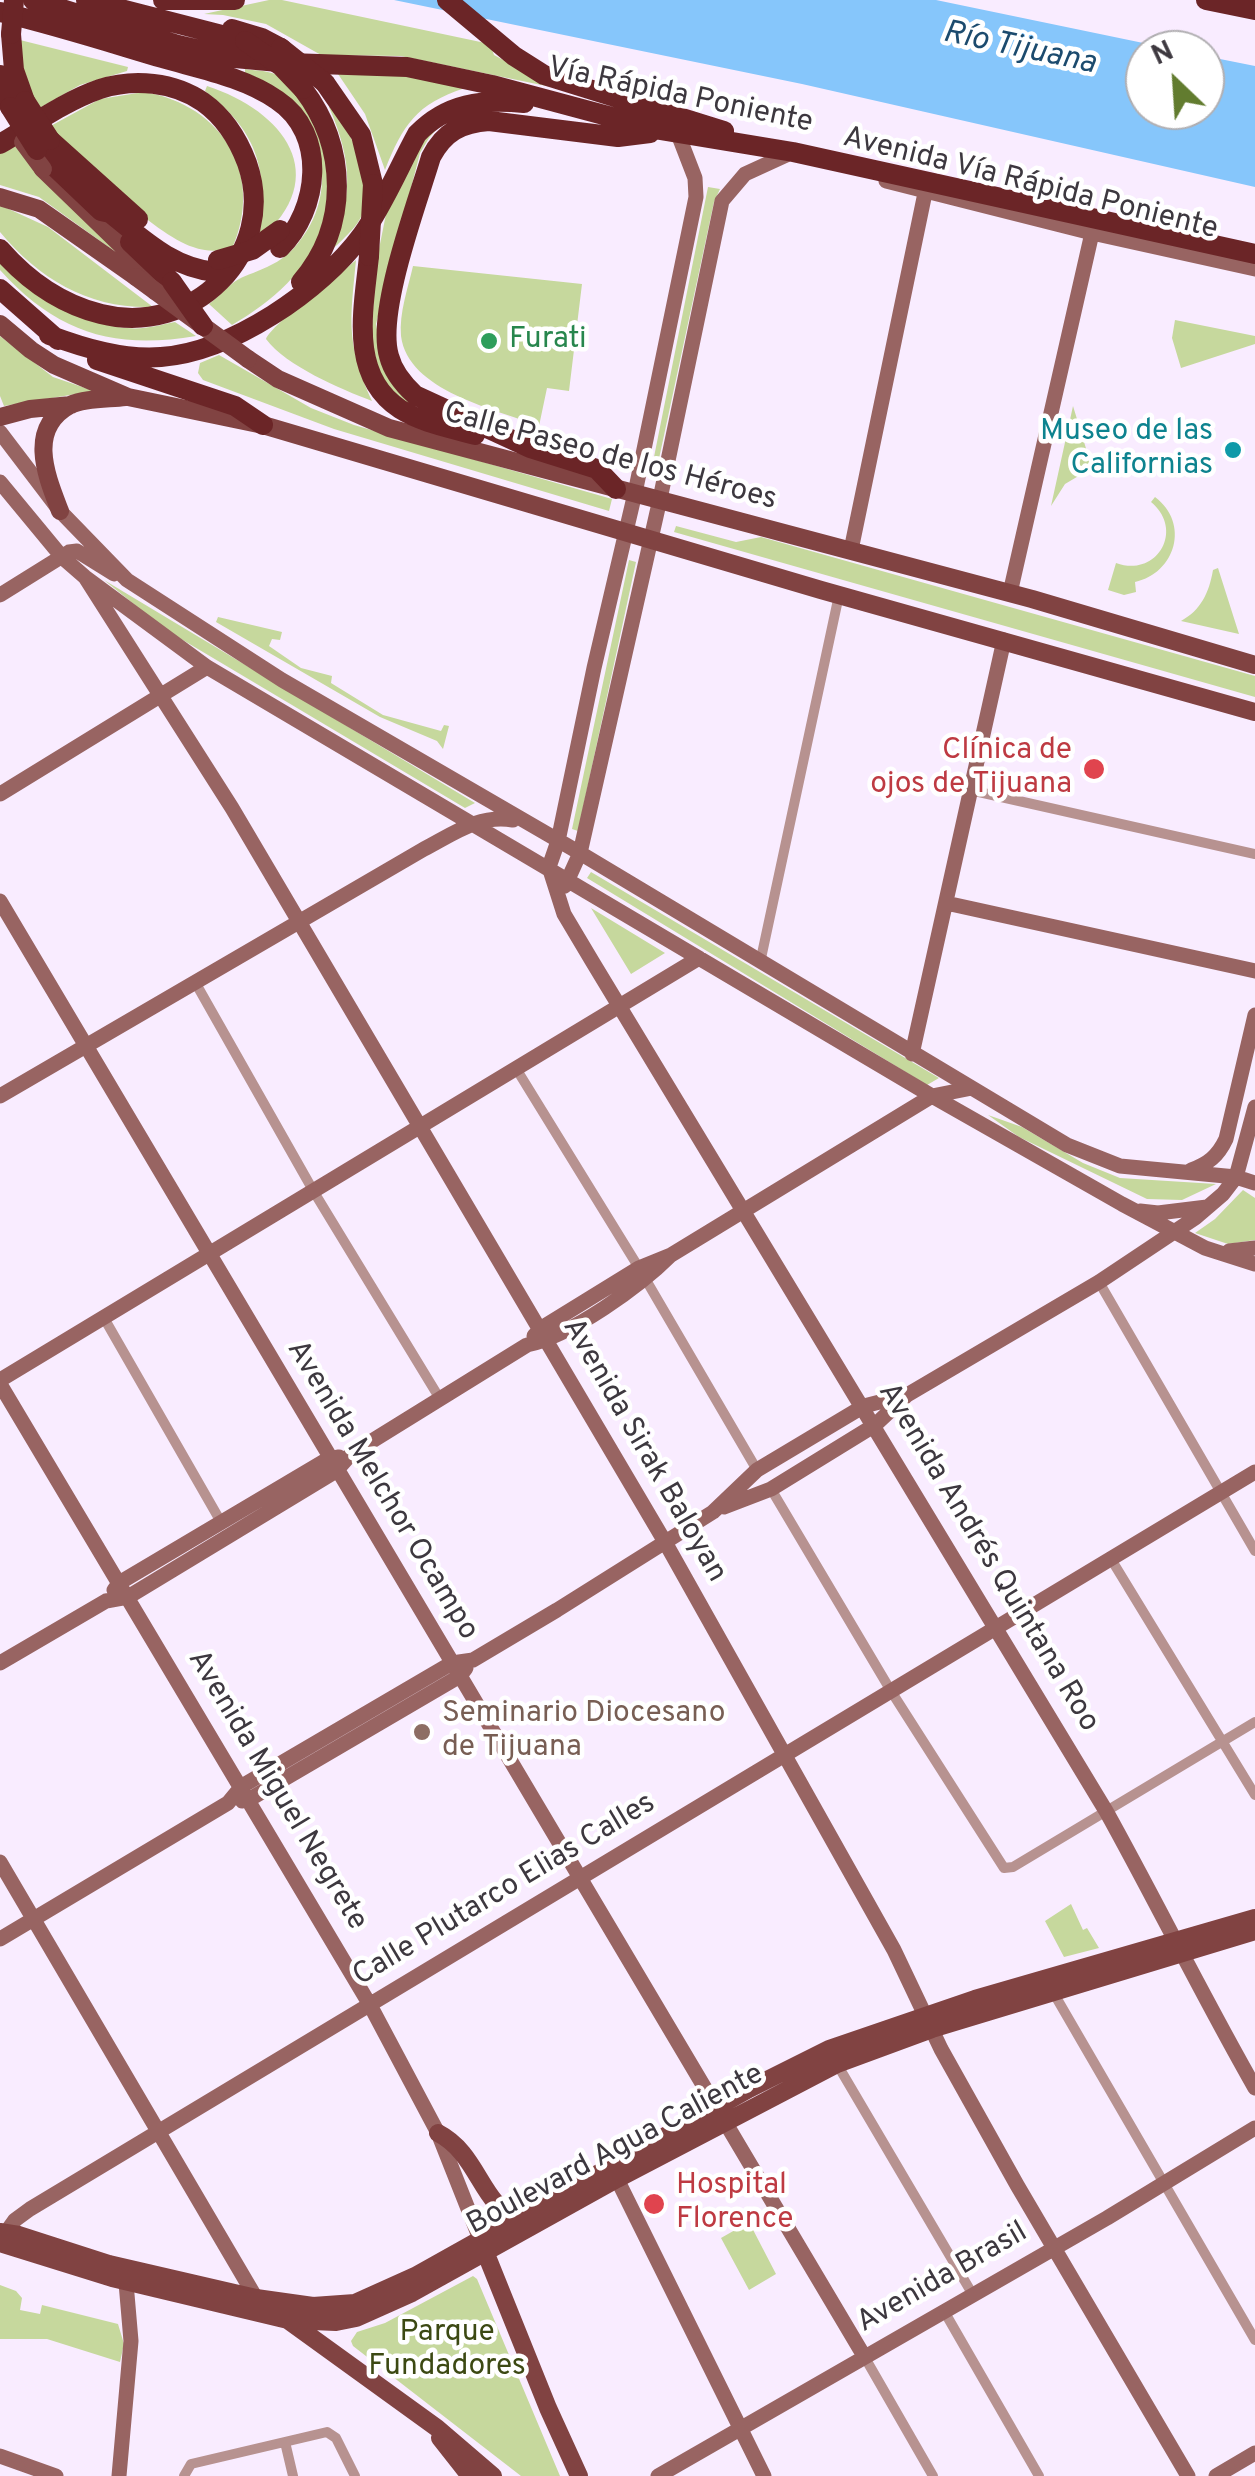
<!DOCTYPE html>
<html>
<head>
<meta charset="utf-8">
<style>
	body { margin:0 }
	#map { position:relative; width:1255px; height:2476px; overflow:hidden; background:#f9ecff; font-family:Overpass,sans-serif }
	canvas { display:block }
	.north { position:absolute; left:1125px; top:30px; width:100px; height:100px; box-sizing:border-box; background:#fff; border:2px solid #b1afb2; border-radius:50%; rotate:335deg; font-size:28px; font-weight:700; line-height:40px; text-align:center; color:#3d383f }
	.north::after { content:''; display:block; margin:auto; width:35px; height:45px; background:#627c2f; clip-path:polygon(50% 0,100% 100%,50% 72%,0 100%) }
</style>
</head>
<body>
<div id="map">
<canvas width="1255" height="2476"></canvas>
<div class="north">N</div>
</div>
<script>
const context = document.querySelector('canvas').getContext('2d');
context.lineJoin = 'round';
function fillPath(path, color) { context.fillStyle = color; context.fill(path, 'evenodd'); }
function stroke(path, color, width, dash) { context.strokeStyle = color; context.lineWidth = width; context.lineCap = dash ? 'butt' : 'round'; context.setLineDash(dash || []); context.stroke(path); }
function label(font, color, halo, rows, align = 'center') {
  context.font = font + ' Overpass,sans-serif'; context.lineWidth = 9; context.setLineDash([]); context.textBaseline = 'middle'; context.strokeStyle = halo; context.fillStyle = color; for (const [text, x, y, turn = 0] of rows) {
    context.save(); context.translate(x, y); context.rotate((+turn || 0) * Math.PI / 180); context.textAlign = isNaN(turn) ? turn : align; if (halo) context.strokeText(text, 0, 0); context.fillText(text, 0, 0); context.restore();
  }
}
fillPath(new Path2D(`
	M269,0H282L490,44L494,55L556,88L401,56L321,55L266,24L223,15L204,14Z
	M20,40L128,67L127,71L80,85L36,110L23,79Z
	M245,69C258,71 271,70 282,78C316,104 340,185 325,226C308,270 272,302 232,325L209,304C219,297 229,284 239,279C258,270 277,266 293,249C349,190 320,98 245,73Z
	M400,73L465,88C416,104 403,125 385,170L365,114L338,74Z
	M207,86C284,111 334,176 259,240C268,173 261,134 205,91Z
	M144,92C223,105 265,175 232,249C218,251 206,252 193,247C155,235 77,159 47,128L100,99Z
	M329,107H336C351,138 373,176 363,212C358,228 339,242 328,254C354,198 353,163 329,107Z
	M442,123L429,138L420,153L376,324L383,362L415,411L391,392L370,354L376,264L386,214L428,132Z
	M15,145L128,261L39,197L0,185V154Z
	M708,187L720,189L714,202L657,468L652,467Z
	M0,205L48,227L153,307C90,309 40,280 0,232Z
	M356,260C350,323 346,342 372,401C341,389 286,366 266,339C274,322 337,277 356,260Z
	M0,262C34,282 88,326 127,328C144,330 159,325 175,322L196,336C114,350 57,333 0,270Z
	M413,266L582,284L569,391L547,388L539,426C495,409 408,391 401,336C399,313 408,288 413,266Z
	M1175,320L1255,336V344L1181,368L1172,338Z
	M0,336L53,377L94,391L4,406L0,396Z
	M219,355L311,408L354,425L612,499L609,511L334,429L203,380L198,373L200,363Z
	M1073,406L1092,468L1065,484L1051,506Z
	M1155,497C1190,523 1176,573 1135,582L1136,592L1124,595L1108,590L1116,563C1157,578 1185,530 1151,502Z
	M676,526L736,542L761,537L1255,676V697L674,532Z
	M629,560L636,562L578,831L572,829Z
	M1218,568L1239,634L1181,621C1201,610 1209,593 1213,570Z
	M104,580L475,803L465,808L166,630Z
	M218,617L282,632L280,640L272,639L269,646L301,668L332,676L331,683L383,715L441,731L444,725L449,726L443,749L437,741L380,717L216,622Z
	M591,872L939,1078L927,1085L587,878Z
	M591,908L665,953L631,974Z
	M988,1115L1022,1127L1083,1163L1120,1178L1216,1184L1182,1200L1147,1199L1019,1137Z
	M1243,1190L1255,1198V1240L1228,1244L1195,1233L1215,1219Z
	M1071,1904L1083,1930L1087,1928L1099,1948L1064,1957L1045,1921Z
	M749,2222L776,2274L749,2290L721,2238Z
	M473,2276L477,2279L560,2476H521L353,2346L351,2341L357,2332L385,2323Z
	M0,2285L16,2291L22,2298L20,2310L40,2314L42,2305L118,2324L124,2344L120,2362L47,2339H0Z`), '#c6d89d');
fillPath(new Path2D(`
	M394,0H936L1177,50H1145V110H1205V56L1255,66V187L802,84Z`), '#86c6fb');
stroke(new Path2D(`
	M970,790L1255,854
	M760,963L839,595
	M195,982L314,1192L440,1399
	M517,1070L639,1268
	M646,1280L757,1470
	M1099,1282L1255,1551
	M104,1318L221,1522
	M771,1489L891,1691L1004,1868L1013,1867L1255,1722
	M1111,1559L1255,1795
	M1053,1992L1255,2340
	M837,2064L973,2295
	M944,2311L1039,2476
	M864,2356L933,2476
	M285,2442L293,2476
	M184,2476L191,2464L327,2432L336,2438L355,2476`), '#b79290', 10);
stroke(new Path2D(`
	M678,134L695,178L696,197L635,493L594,668L558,841L549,867L564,914L592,961L1106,1811C1157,1903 1203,1997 1255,2088
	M886,181L1092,233L1255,269
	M0,432L60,511L127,580L282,680L580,853L1067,1145L1120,1166L1236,1177L1255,1183
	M0,482L62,557L85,577L207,667L932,1096L1122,1204L1205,1248L1255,1264
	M851,550L925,193
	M85,577L232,808L665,1542L894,1950L941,2049L1017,2185L1188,2476
	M1010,593L1092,233
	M0,595L69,552L77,551L114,574
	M0,794L207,667
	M565,886L580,853L660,499L722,201L745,174L793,152
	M0,901L864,2356
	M946,903L1255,971
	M912,1054L1004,640
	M0,1096L424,849C453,834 479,814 513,820
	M1191,1170C1208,1164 1218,1156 1226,1139L1255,1015
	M1140,1211L1158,1213L1207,1207
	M1229,1251L1255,1248
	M534,1336L540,1329L639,1268L671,1255L932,1096L972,1088
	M0,1380L699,958
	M0,1384L370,2005L438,2133L480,2239
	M724,1507L771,1489L875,1425L907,1395L1099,1282L1195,1218L1223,1194L1236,1177L1255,1107
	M114,1590L119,1583L328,1459L339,1457
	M0,1663L106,1601L128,1597L336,1471L351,1454L527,1345C571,1336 640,1286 671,1255
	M242,1801L250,1799L460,1676L466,1668
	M0,1862L256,2298
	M0,1939L228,1803L242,1786L452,1663L473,1660L557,1610L713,1512L757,1470L864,1406L907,1395
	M617,2179L764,2476
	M2,2238L15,2220L30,2209L1255,1472
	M0,2456L56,2476
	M119,2476L131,2341L125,2271
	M658,2476L1107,2218L1255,2128
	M1216,2476L1255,2453`), '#986462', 15);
stroke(new Path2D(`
	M43,169L136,259L155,291
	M0,197L39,209L136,277
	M0,324L31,350L54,365L128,397L263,425L821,590L1255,712
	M248,359L278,379L389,428L1032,599L1255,665
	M0,417L30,409L71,405
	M60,511C47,477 26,429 70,405C85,398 109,399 125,397
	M438,2133C479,2154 481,2206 518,2218
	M0,2232L19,2235L109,2264L256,2298L313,2306L355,2303L415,2276L749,2089L829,2049L975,1999L1255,1918
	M0,2243L112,2278L288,2320L336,2322L356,2318L412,2293L617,2179L837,2064L932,2029L1255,1931
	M482,2244L548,2408L579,2476
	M289,2321L437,2428L493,2476
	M440,2438L470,2476`), '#814342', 18);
stroke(new Path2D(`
	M33,0L178,45L235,58L289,63L407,67L492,85L660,130L793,152L1255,254
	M86,0L245,41
	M163,0H235
	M447,0L514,56L544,75L724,131
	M1206,0L1255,10
	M0,12C55,25 108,42 162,58C200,69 244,77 277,100C328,134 319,210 280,248
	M232,29L262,38L281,48
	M11,34L14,70L25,101
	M0,75L10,107
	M325,83L361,135L373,184
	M50,140L138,219
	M0,144C32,125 65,101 100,89C134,78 174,82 203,102C224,117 238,139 247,163C279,254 192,337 101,314C61,304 27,280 0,249
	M37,150L101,211L110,213C143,239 172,268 216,272
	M130,242L172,282
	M369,256C364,307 348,375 400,409C422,423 451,428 475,435
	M301,282C350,225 347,147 303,89
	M0,289L58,340
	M49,335C84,348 123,360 161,357C231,352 321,291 362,235C384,204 399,167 417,134C447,103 482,99 524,103
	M97,360L235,406L263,425
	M616,489L597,469L530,448L415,395C403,384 393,372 389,356C376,312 417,204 431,157C444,132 461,123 489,121L618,137L650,133`), '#6b2527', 20);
stroke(new Path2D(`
	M23,142L43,169
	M136,277L248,359`), '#814342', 18);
stroke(new Path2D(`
	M11,34L14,0
	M245,41L281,66L303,89
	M281,48L325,83
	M25,101L50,140
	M10,107L37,150
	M369,256L373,184
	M218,260L252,250L280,230
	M172,282L203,326`), '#6b2527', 20);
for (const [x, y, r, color] of [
	[489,341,10,"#2e9e5b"],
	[1233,450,10,"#0f9aa8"],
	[1094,769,12,"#e0444e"],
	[422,1732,10,"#8d6e63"],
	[654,2204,12,"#e0444e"]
]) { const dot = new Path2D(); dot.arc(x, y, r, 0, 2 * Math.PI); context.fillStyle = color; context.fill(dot); stroke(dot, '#fff', 4); }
label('30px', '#3d383f', '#fff', [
	["Vía Rápida Poniente",680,97,12],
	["Avenida Vía Rápida Poniente",1030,185,14],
	["Calle Paseo de los Héroes",610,458,15],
	["Avenida Sirak Baloyan",643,1451,60],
	["Avenida Melchor Ocampo",381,1491,59],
	["Avenida Andrés Quintana Roo",987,1558,59],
	["Avenida Miguel Negrete",276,1791,59],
	["Calle Plutarco Elias Calles",505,1891,-31],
	["Boulevard Agua Caliente",616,2151,-28],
	["Avenida Brasil",943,2279,-30]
]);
label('30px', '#27864d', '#fff', [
	["Furati",509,341]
], 'left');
label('30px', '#0d838f', '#fff', [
	["Museo de las",1213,433],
	["Californias",1213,467]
], 'right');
label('30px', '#be3a42', '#fff', [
	["Clínica de",1072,752],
	["ojos de Tijuana",1072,786],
	["Hospital",676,2187,"left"],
	["Florence",676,2221,"left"]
], 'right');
label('30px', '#785e54', '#fff', [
	["Seminario Diocesano",442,1715],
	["de Tijuana",442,1749]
], 'left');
label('30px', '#3c4913', '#fff', [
	["Parque",447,2334],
	["Fundadores",447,2368]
]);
label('italic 32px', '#1c4b6e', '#fff', [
	["Río Tijuana",1019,50,12]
]);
</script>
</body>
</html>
